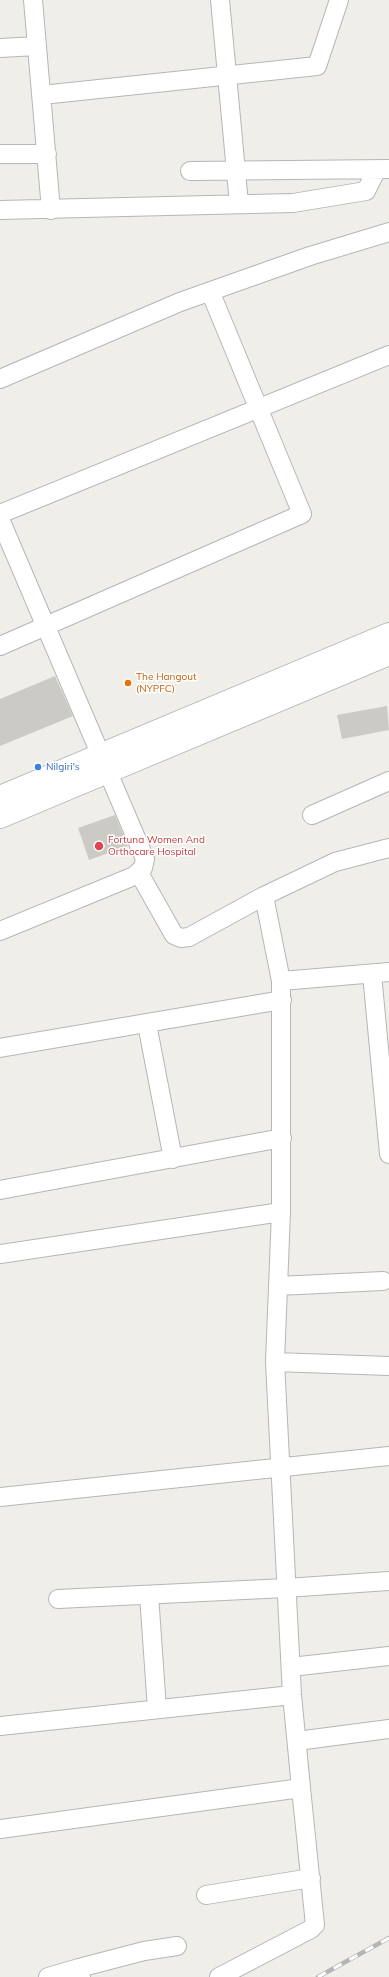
<!DOCTYPE html>
<html>
<head>
<meta charset="utf-8">
<style>
	body { margin:0 }
	canvas { display:block; background:#efeee8 }
</style>
</head>
<body>
<canvas width="389" height="1977"></canvas>
<script>
const context = document.querySelector('canvas').getContext('2d');
context.lineJoin = 'round';
function fillPath(path, color) { context.fillStyle = color; context.fill(path, 'evenodd'); }
function stroke(path, color, width, dash) { context.strokeStyle = color; context.lineWidth = width; context.lineCap = dash ? 'butt' : 'round'; context.setLineDash(dash || []); context.stroke(path); }
function label(font, color, halo, rows, align = 'center') {
  context.font = font + ' Mulish,sans-serif'; context.lineWidth = 3; context.setLineDash([]); context.textBaseline = 'middle'; context.strokeStyle = halo; context.fillStyle = color; for (const [text, x, y, turn = 0] of rows) {
    context.save(); context.translate(x, y); context.rotate((+turn || 0) * Math.PI / 180); context.textAlign = isNaN(turn) ? turn : align; if (halo) context.strokeText(text, 0, 0); context.fillText(text, 0, 0); context.restore();
  }
}
fillPath(new Path2D(`
	M55,676L73,716L0,746V699Z
	M387,706L389,730L342,739L337,715Z
	M115,815L128,846L89,860L78,828Z`), '#cbcac4');
const street = new Path2D(`
	M33,0L51,210
	M220,0L239,204
	M0,48L37,46
	M42,95L317,66L339,0
	M0,154H47
	M190,171L389,169
	M0,210L293,203L366,191L376,171
	M0,379L180,302L310,256L389,232
	M0,514L389,355
	M0,519L145,859L143,868L134,876L0,931
	M0,646L302,514L210,291
	M312,815L389,781
	M139,873L174,935L181,938L189,937L264,896
	M372,974L389,1154
	M281,981L264,896L335,862L389,848
	M147,1024L173,1159
	M0,1048L282,1000
	M0,1190L282,1138
	M0,1254L281,1212
	M278,1286L383,1281
	M275,1362L389,1366
	M0,1497L389,1456
	M149,1595L157,1709
	M58,1599L286,1588L389,1581
	M291,1667L389,1656
	M0,1726L292,1695
	M297,1741L389,1729
	M301,1788L292,1695L275,1362L281,1212V981L389,972
	M0,1829L301,1788L315,1925L311,1929L219,1977
	M206,1895L311,1878
	M79,1968L144,1951L177,1946
	M48,1977L79,1968L81,1977`);
const secondary = new Path2D(`
	M0,797L389,634
	M0,817L389,654`);
stroke(street, '#b4b6bb', 20);
stroke(secondary, '#b6b8bd', 24);
stroke(street, '#fff', 18);
stroke(secondary, '#fff', 22);
const rail = new Path2D(`
	M318,1977L389,1938`);
stroke(rail, '#b5b5b6', 4.5);
stroke(rail, '#fff', 3, [9]);
for (const [x, y, r, color] of [
	[128,683,4,"#e8710a"],
	[38,767,4,"#3f7fe0"],
	[99,846,5,"#e0444e"]
]) { const dot = new Path2D(); dot.arc(x, y, r, 0, 2 * Math.PI); context.fillStyle = color; context.fill(dot); stroke(dot, '#fff', 1.5); }
label('10px', '#c56008', '#fff', [
	["The Hangout",136,677],
	["(NYPFC)",136,689]
], 'left');
label('10px', '#366cbe', '#fff', [
	["Nilgiri's",46,767]
], 'left');
label('10px', '#be3a42', '#fff', [
	["Fortuna Women And",108,840],
	["Orthocare Hospital",108,852]
], 'left');
</script>
</body>
</html>
